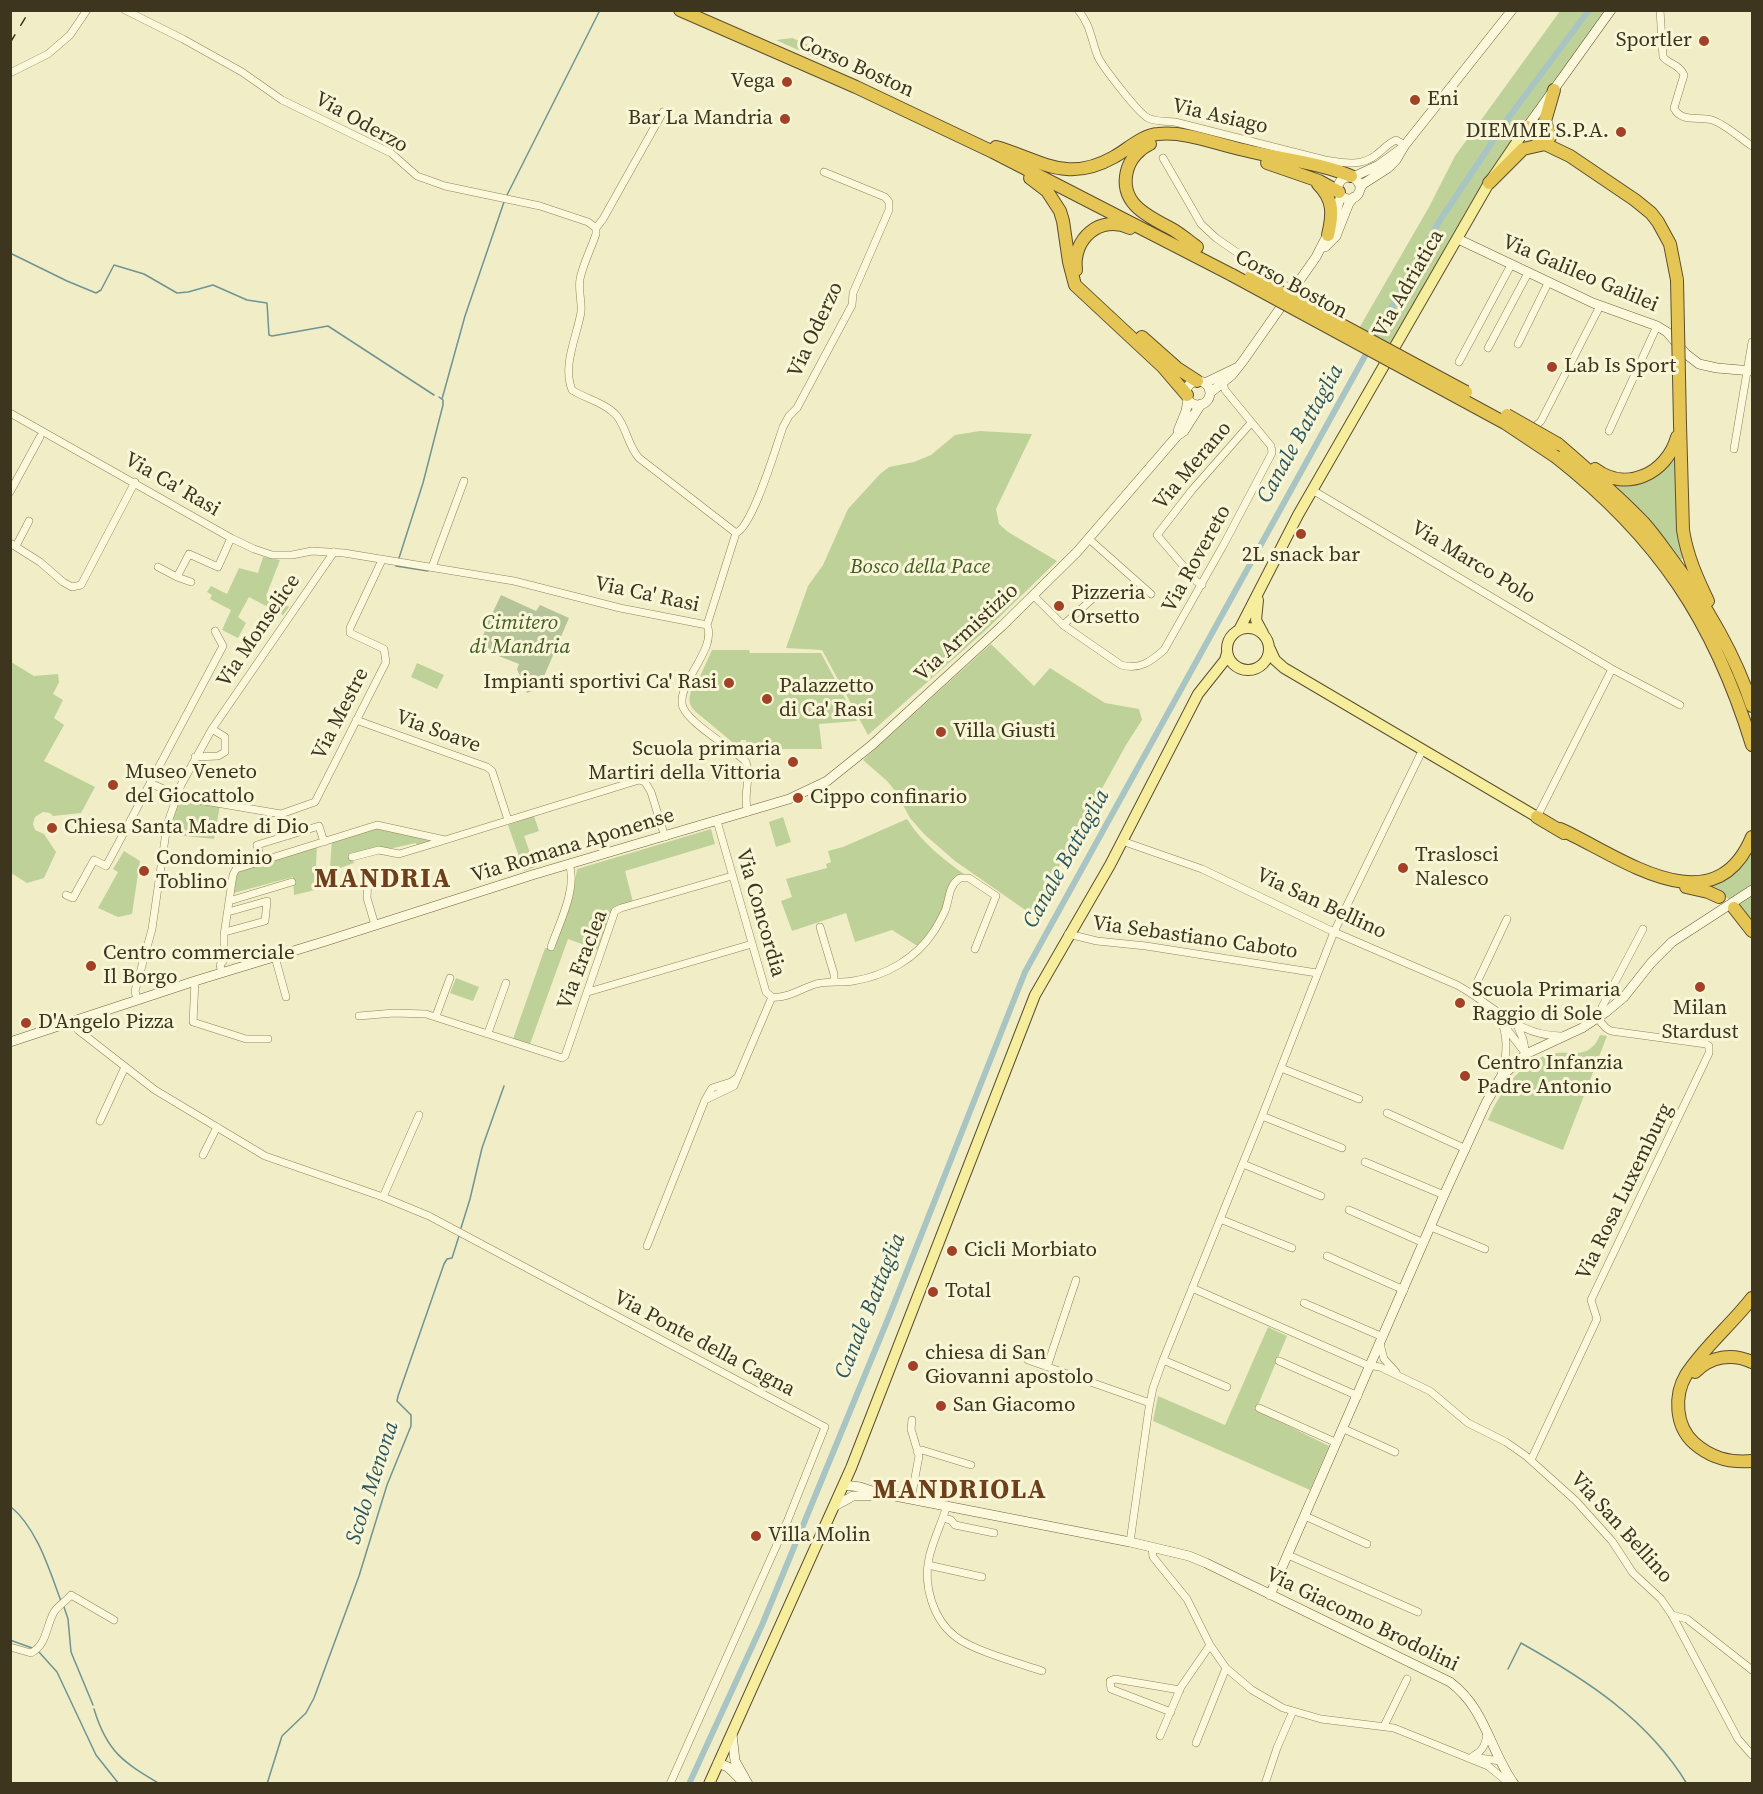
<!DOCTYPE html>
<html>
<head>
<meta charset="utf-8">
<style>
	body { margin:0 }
	#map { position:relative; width:1763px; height:1794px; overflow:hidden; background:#f1eec7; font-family:"Source Serif 4",serif }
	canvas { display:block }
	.frame { position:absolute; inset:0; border:12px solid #3e351f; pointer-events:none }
</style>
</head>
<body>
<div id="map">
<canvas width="1763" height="1794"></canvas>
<div class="frame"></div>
</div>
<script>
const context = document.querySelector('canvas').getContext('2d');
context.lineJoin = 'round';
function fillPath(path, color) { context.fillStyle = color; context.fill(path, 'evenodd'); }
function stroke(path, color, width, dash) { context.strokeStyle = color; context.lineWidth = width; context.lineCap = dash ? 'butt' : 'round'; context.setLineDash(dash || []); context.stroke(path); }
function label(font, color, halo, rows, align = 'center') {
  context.font = font + ' "Source Serif 4",serif'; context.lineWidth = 6; context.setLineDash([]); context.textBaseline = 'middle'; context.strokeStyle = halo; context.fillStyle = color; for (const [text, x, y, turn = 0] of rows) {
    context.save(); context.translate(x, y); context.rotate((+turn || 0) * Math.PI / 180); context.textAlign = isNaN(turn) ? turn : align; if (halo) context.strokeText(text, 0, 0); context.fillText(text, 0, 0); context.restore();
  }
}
fillPath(new Path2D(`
	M1560,11H1606L1503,152L1477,192L1389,346L1358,330L1429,207L1455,156Z
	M792,38L805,43L828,61L827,63L776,40Z
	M1680,426L1686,558L1680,559L1647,519L1609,479L1650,477Z
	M980,431L1032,434L996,509L999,524L1008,532L1057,561L987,629L868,735L822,650L786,648L808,586L823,565L848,509L880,474L889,467L914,462L931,455L955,435Z
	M263,557L280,560L266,596L289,607L283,615L249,597L238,617L246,623L238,638L222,630L231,610L210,599L212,595L207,592L211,586L227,594L239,568L258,573Z
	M991,644L1034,686L1050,668L1105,703L1139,709L1142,720L1126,745L1034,912L1031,914L955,861L924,834L910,818L896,792L887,781L863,760Z
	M712,650H749L750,653H821L857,721L819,724L822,749H747L746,740H741L740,745L737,746L696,712C689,705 688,701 691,691L696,690L697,683Z
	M11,662L34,676L58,674L59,682L53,694L63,700L54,718L64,725L44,761L95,787L81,813L53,816L50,813L43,812L35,817L33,824L35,830L44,834L56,852L44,878L27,883L11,873Z
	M417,663L444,675L437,689L411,677Z
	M177,796L220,805L214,839L166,834Z
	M534,816L539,831L524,836L535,867L524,871L508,825Z
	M783,817L791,842L776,847L769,822Z
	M907,819C922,843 944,860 967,876L959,877L934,928L919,947L892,930L855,942L846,913L792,931L781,901L792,897L786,879L827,868L826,864L831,862L828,851L843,847Z
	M377,825L445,840L418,849L416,843L352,857L354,863L340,868H330L332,839Z
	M711,829L715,844L625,871L633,902L619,906L599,950L568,939L530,1044L513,1039L545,948L554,950L573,893L577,869Z
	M1752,838V926C1740,907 1731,897 1709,890L1705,883L1717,879Z
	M317,844L315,890L294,895L293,877L230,894L236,869Z
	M124,851L140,861L132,914L118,917L98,908L118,872L113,869Z
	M456,978L479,987L473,1001L450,993Z
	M1600,1035L1607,1036L1563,1150L1488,1120C1499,1094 1518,1064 1547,1055C1570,1048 1588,1063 1600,1035Z
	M1268,1327L1287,1336L1256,1410L1329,1446L1310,1490L1153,1421L1158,1396L1225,1425Z`), '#bed199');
fillPath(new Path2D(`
	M501,595L536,611L540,605L569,618L539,688L527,693L517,669L519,664L478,648L487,626L485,625L490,614H492Z`), '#b6c599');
stroke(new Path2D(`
	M506,197L600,10
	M10,253L67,281L96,293L101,290L114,265L144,274L177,293L188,292L213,285L247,300L267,303L269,335L272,336L328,326L434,395
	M442,399L465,316L504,202
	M399,558L423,483L443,405V400L439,397
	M396,566L428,571
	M461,1228L470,1199L482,1148L504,1086
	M10,1506C37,1528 49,1569 61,1601
	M64,1607L68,1619L71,1652L93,1705
	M10,1640L32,1648
	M39,1652L57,1672L96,1755L119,1784
	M1508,1669L1521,1643C1585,1679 1648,1719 1687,1784
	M94,1709C107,1752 123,1762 160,1784
	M267,1784L282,1736L306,1713L314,1698L359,1576L387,1485L411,1426V1415L397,1401L398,1396L444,1264L447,1259L452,1258L459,1236`), '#6e9493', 1.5);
stroke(new Path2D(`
	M689,1784L762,1625L890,1314L1025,972L1440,220L1509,117L1589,10`), '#a8c5c3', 6);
const street = new Path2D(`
	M125,10L183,39L242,72L282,100L391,153L417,176L445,186L540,206L588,222L596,228V234C591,249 583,264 580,279C578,290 582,301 581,312C577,336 562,366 572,390C586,399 606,403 617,416C627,429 628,446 639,458L736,533L707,625
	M1078,10C1091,25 1091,40 1098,57C1103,67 1138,113 1148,118C1156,122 1167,121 1175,122L1325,160C1343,163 1361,167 1376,155C1383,150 1388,143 1396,140L1405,145
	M1660,10L1663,57C1669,64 1680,65 1684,75L1674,108C1681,123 1699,116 1712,120C1725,124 1741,139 1752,146
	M10,73L48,54L70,35L87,10
	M1163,158L1201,224L1216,238L1293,291
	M596,228L603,219L663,112
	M1518,344L1548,283
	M1488,348L1528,273
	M1459,362L1511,265
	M10,413L231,538L254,549L272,555H292L312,551L344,553L514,581L620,608L707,625
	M1530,431L1541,421L1600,306
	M1609,431L1657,326
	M1734,449L1752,342
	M1314,491L1612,669L1680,705
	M10,492L40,437
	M736,533C753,526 776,447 783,427L789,416L797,408L852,305L853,293L889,210V202L885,197L824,172
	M1089,539L1151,594
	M10,543L40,562L63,582L72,587L81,585L135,482
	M16,546L29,521
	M158,567L177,577L189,554L218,567L231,538
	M432,567L464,481
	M177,577L191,582
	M1202,585L1196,581L1157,535L1192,490L1251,423
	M1034,596L1063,625L1121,665C1140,670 1150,662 1164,650L1224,544L1272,453L1271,446L1225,390L1223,383
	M707,625C717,648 680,680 682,703C682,720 733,748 746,762C752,777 742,796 748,812
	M1063,625L1099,593L1105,591
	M356,720L487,767L492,771L508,820
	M195,757L218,756L225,752V737L212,729
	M150,783L181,797L281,814L315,802L386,662L384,649L350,633V628L382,560
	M281,814L287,836
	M1537,817L1612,669
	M717,821L766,992L772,997
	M1122,841L1202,869L1334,932L1457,985C1494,1005 1518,1037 1563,1036
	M352,857L379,850L399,854L442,841
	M262,862L257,845L319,826L324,842
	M368,876L367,898L375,925
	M66,895L73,898L94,860L106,866L111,857L223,646L215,631
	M229,901L292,882
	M820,927L834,974V982
	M225,932L265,921L267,901L228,912
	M1068,934L1097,941L1146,946L1317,973
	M551,947C559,924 578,887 569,864
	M275,957L286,997
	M222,973L220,965L224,960V935L233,875L236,869L377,825L445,840L639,780L645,782L651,792L665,837
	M195,981L193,1022L246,1039H268
	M588,992L752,944
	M1472,993L1507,919
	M772,997C787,999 802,988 816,984C828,981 841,983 853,981C885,976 916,959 934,931C938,925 942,917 945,911C950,898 948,886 960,878H969L996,896L975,949
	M137,1000L135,991L152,929L167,825L181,785L212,729L334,552
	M1499,1014C1508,1036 1508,1053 1501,1075
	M1602,1015V1007L1643,929
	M359,1016L394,1013L426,1014L562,1058L565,1056L615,911L621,908L732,876
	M436,1016L450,978
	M74,1021L78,1030L155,1090L265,1156L383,1197L429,1216L825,1427L787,1522L670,1784
	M1517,1025L1523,1039L1526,1054
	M1506,1028L1526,1054
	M488,1033L506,983
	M1281,1068L1359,1099
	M705,1100L712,1088L731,1082L738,1077
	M1387,1113L1466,1149
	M1262,1116L1342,1148
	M100,1121L125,1067
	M203,1155L217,1127
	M1365,1162L1444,1195
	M1243,1164L1321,1196
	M383,1197L419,1115
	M1349,1210L1424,1243
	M1220,1219L1292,1248
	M1431,1227L1485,1249
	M647,1246L705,1100L734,1086L772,997
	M1327,1256L1404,1290
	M1192,1288L1367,1365L1380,1367L1430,1391L1468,1423L1506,1442L1526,1456L1576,1501L1612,1541L1633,1573L1661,1599L1672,1615L1738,1739L1752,1755
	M1304,1303L1383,1337
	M1380,1344L1384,1359L1396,1372
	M1028,1360L1150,1403
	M1163,1360L1227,1387
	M1279,1361L1358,1396
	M1047,1367L1076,1280
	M1259,1408L1337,1443
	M1344,1429L1395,1452
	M917,1451L922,1450L971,1465
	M1531,1460L1597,1319L1591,1300L1709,1053V1046L1706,1044L1611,1031L1606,1028L1597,1018
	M911,1499L919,1456L911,1429L912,1420
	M947,1505C942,1523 933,1540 929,1558C923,1585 933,1620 956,1637C974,1651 1019,1663 1042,1671
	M1305,1516L1367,1544
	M943,1518L951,1520L955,1525L994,1533
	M1130,1542L1149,1408L1153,1388L1163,1360L1262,1116L1334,932L1423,749
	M1152,1547L1153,1557L1187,1599L1210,1645L1226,1668L1252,1690L1283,1708L1321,1719L1394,1728L1488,1766L1510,1784
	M1288,1555L1418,1612
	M928,1565L982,1577
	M1672,1615L1687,1619L1752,1670
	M10,1647L31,1653C47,1645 46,1626 54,1612C58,1606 66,1601 71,1595L114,1620
	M1171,1712L1111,1689L1110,1681L1115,1679L1180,1690
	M1384,1726L1407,1679
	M1160,1736L1181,1687L1210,1645
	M1196,1743L1226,1668
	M1473,1756C1483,1751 1486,1744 1487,1732
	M1473,1757L1500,1761
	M1265,1784L1277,1748L1293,1711`);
const secondary = new Path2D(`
	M1527,127L1611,10
	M1338 188a11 11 0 1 1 22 0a11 11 0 1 1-22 0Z
	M1353,177L1379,165L1401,149
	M1360,189L1363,184L1388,168L1396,160L1405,145L1512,10
	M1458,239L1593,303L1657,326L1667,332L1686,354L1699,364L1717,368L1752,371
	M1325,247L1336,236L1349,203L1354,197
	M1186 393a12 12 0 1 1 24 0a12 12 0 1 1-24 0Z
	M1205,383L1236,368
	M1210,393L1232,375L1243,361L1316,257L1332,226L1341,195
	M1178,431L1186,411L1188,399
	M10,1042L195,981L326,941L532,875L789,799L827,781L872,745L1002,626L1077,552L1177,436L1184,431L1201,404
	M844,1485L860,1487L875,1492
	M835,1506L853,1496H895L1130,1542L1189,1556L1206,1563L1450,1682C1486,1709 1489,1749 1514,1784
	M1270,1595L1444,1195L1486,1103L1501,1077L1526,1054L1582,1028L1606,1012L1624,997L1651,963L1672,942L1752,890
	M732,1734L735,1761L748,1784
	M718,1763L728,1767L742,1781`);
const primary = new Path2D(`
	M1258,600L1256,620L1263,633
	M1227 649a21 21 0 1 1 42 0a21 21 0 1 1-42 0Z
	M1239,630L1298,515L1489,183L1527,127
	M1270,649L1275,660L1284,668L1537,817
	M709,1784L851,1468L1035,995L1110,865L1198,694L1225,660L1227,653`);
const highway = new Path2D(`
	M680,10L856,87L993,152L1232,275
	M1527,127L1545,144L1570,156L1635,200L1651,213L1658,222L1670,244L1677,280
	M1550,137L1545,121L1554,90
	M1150,144C1139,149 1130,159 1127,171C1119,203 1147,216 1170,228C1180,233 1188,241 1197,247
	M996,147C1041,160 1066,184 1114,157C1127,150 1142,135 1158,134C1186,131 1216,144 1244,150C1279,159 1317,162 1351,176
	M1267,163L1319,181L1339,192
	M1030,178L1047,191L1060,211L1063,221L1069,262L1075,285L1163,367L1187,395
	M1489,183L1523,149L1545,144
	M1318,184C1334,200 1333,214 1328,235
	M1076,270C1072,239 1100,214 1130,228
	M1142,337L1177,368L1197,381
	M1680,424L1683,530C1687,556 1697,578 1708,601
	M1558,444C1587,469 1616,494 1643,522C1652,532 1660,543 1668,554C1703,600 1734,651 1752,706
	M1556,457C1658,537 1714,621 1752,745
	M1595,469C1627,493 1667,473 1677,437
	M1537,817L1564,833
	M1560,829C1618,855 1713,930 1752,837
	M1686,887L1708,892L1719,897
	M1734,908L1752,931
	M1752,1298C1732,1324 1703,1348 1686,1375C1674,1395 1675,1426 1694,1443C1711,1458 1729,1463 1752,1461
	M1695,1372C1711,1356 1732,1353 1752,1362`);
stroke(street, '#8f825a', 8);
stroke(secondary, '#71623d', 10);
stroke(primary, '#5c4e2f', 12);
stroke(highway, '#5c4e2f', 14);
stroke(street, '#fbf8db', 7);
stroke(secondary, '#fbf8db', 9);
stroke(primary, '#f6ee9d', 10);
stroke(highway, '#e5c553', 12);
stroke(new Path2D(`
	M10,43L30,10`), '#3e351f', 1.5, [10, 10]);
const highwayBridge = new Path2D(`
	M1232,275L1505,423L1556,457
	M1251,276L1466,392
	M1677,280L1680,424
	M1507,415L1558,444`);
stroke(highwayBridge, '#5c4e2f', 14, []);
stroke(highwayBridge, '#e5c553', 12);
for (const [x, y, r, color] of [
	[1704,41,6,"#a24126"],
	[787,82,6,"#a24126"],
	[1415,100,6,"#a24126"],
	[785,119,6,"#a24126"],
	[1621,132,6,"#a24126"],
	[1552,367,6,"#a24126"],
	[1301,534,6,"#a24126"],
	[1059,606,6,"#a24126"],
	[729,683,6,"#a24126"],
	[767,699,6,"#a24126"],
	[941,732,6,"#a24126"],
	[793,762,6,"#a24126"],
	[113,785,6,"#a24126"],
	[798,798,6,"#a24126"],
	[52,828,6,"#a24126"],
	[1403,868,6,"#a24126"],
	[144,871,6,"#a24126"],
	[91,966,6,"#a24126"],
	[1700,987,6,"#a24126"],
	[1460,1003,6,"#a24126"],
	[26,1023,6,"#a24126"],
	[1465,1076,6,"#a24126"],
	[952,1251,6,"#a24126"],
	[933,1292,6,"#a24126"],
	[913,1366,6,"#a24126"],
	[941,1406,6,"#a24126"],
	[756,1536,6,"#a24126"]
]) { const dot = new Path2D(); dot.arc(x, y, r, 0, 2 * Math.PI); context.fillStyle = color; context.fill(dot); stroke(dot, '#f8f6d7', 2); }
label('21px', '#3e351f', '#f8f6d7', [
	["Sportler",1692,41,"right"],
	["Vega",775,82,"right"],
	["Eni",1427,100],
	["Bar La Mandria",773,119,"right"],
	["DIEMME S.P.A.",1609,132,"right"],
	["Lab Is Sport",1564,367],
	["2L snack bar",1301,556,"center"],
	["Pizzeria",1071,594],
	["Orsetto",1071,618],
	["Impianti sportivi Ca' Rasi",717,683,"right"],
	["Palazzetto",779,687],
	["di Ca' Rasi",779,711],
	["Villa Giusti",953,732],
	["Scuola primaria",781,750,"right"],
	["Martiri della Vittoria",781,774,"right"],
	["Museo Veneto",125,773],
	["del Giocattolo",125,797],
	["Cippo confinario",810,798],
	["Chiesa Santa Madre di Dio",64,828],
	["Traslosci",1415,856],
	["Nalesco",1415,880],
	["Condominio",156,859],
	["Toblino",156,883],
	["Centro commerciale",103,954],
	["Il Borgo",103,978],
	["Scuola Primaria",1472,991],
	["Raggio di Sole",1472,1015],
	["Milan",1700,1009,"center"],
	["Stardust",1700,1033,"center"],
	["D'Angelo Pizza",38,1023],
	["Centro Infanzia",1477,1064],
	["Padre Antonio",1477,1088],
	["Cicli Morbiato",964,1251],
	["Total",945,1292],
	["chiesa di San",925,1354],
	["Giovanni apostolo",925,1378],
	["San Giacomo",953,1406],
	["Villa Molin",768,1536]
], 'left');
label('21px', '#3e351f', '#f8f6d7', [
	["Corso Boston",856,67,24],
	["Via Asiago",1220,117,13],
	["Via Oderzo",361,123,29],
	["Via Galileo Galilei",1580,274,23],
	["Via Adriatica",1409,284,-60],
	["Corso Boston",1291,285,28],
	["Via Oderzo",816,330,-65],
	["Via Merano",1193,466,-50],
	["Via Ca' Rasi",172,485,30],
	["Via Rovereto",1197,559,-61],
	["Via Marco Polo",1473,563,31],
	["Via Ca' Rasi",647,595,12],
	["Via Monselice",259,631,-56],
	["Via Armistizio",967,633,-43],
	["Via Mestre",341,714,-63],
	["Via Soave",438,732,20],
	["Via Romana Aponense",573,846,-17],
	["Via San Bellino",1321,904,25],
	["Via Concordia",760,913,74],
	["Via Sebastiano Caboto",1195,938,8],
	["Via Eraclea",583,960,-69],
	["Via Rosa Luxemburg",1625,1192,-64],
	["Via Ponte della Cagna",704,1344,28],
	["Via San Bellino",1621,1528,48],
	["Via Giacomo Brodolini",1362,1620,26]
]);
label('italic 21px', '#425c24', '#f8f6d7', [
	["Bosco della Pace",920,568],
	["Cimitero",520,624],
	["di Mandria",520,648]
]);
label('italic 22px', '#2d575e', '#f8f6d7', [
	["Canale Battaglia",1301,434,-61],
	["Canale Battaglia",1067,859,-61],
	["Canale Battaglia",871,1306,-68],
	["Scolo Menona",373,1483,-72]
]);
context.letterSpacing = '1.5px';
label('bold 27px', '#6e3f1b', '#f8f6d7', [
	["MANDRIA",383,880],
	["MANDRIOLA",960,1491]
]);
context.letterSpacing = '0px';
</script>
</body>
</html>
